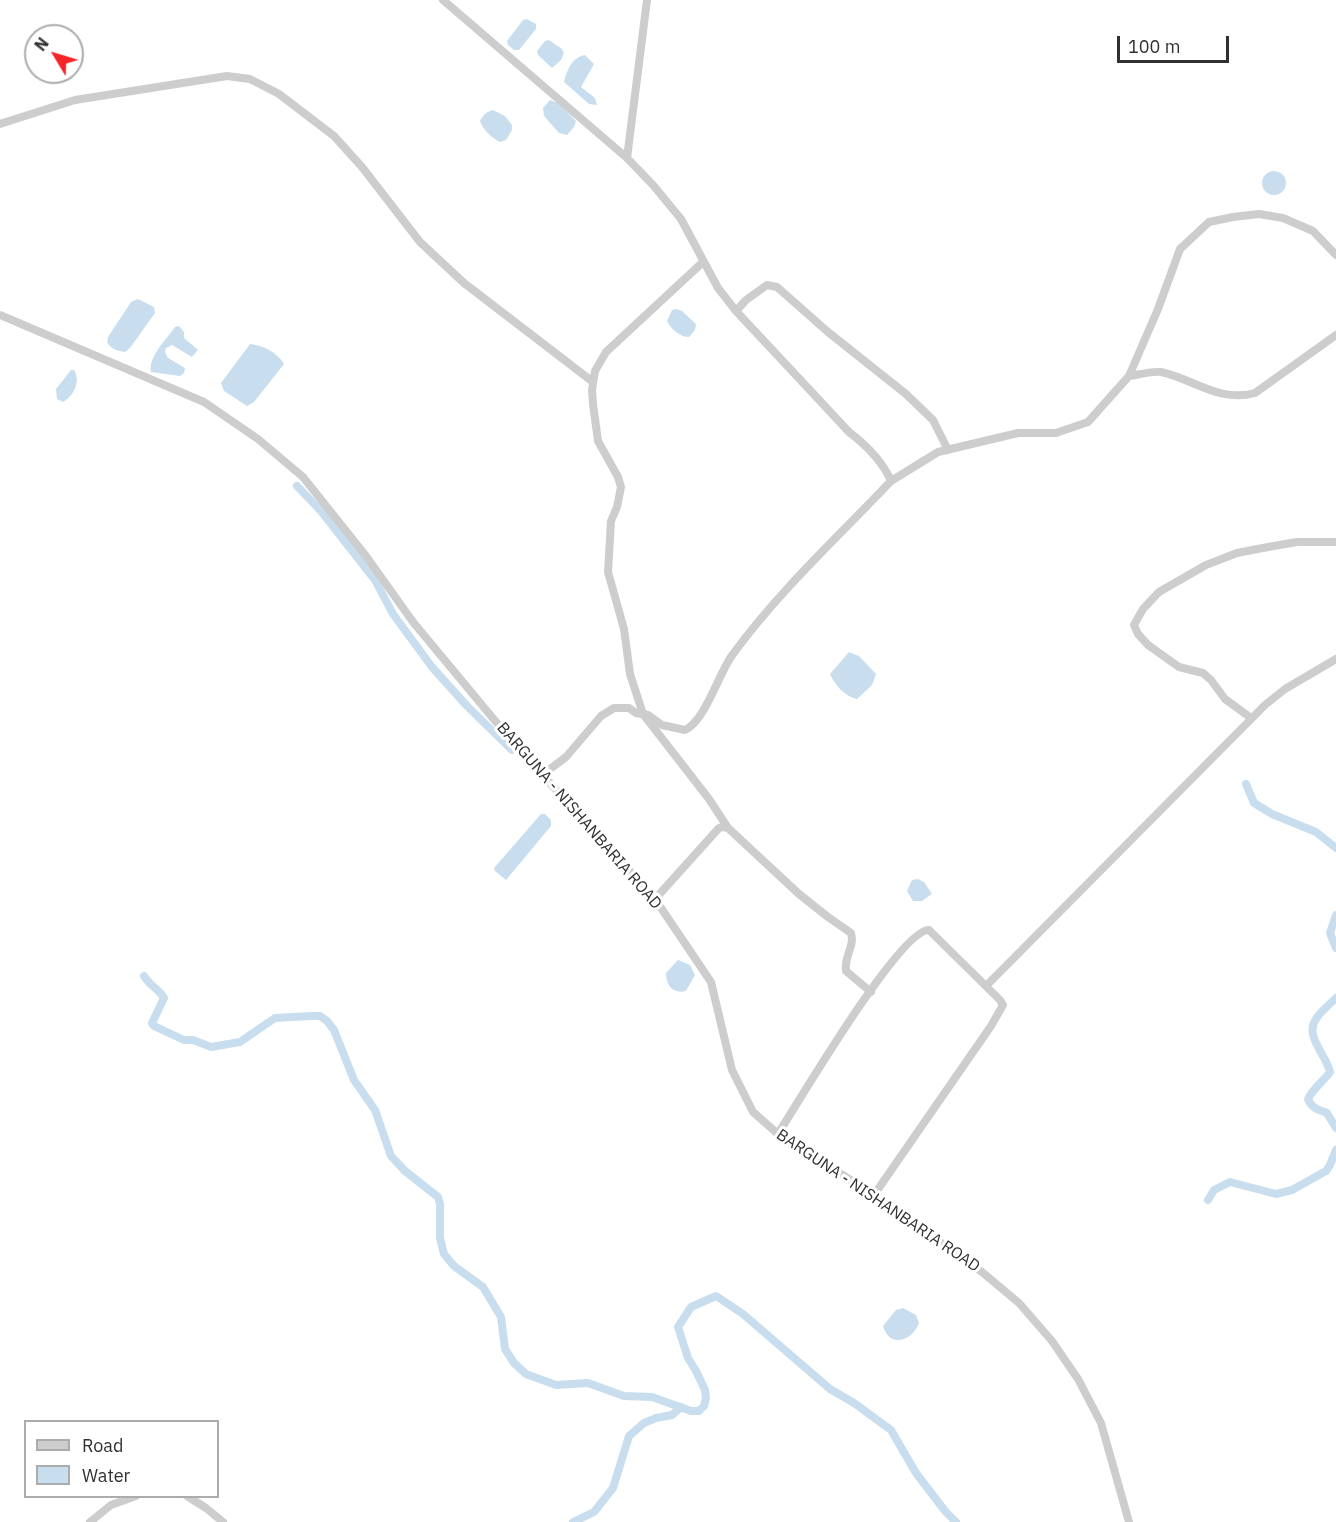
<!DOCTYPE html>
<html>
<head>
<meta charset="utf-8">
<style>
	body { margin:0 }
	#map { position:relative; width:1336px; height:1522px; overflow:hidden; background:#fff; font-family:"IBM Plex Sans",sans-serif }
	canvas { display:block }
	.legend { position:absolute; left:24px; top:1420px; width:195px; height:78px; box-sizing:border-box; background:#fff; border:2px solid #acacac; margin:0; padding:8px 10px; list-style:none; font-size:18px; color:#303030 }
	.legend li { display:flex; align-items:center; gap:12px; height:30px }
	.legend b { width:30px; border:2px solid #acacac }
	.north { position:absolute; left:24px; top:24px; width:60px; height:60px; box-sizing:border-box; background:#fff; border:2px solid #acacac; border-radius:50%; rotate:308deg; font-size:16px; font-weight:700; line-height:24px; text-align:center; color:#303030 }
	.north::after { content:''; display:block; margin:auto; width:21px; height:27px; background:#f42529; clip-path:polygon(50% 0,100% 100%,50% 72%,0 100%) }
	.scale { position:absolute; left:1117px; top:36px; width:112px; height:27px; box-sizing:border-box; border:3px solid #303030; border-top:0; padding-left:8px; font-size:18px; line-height:21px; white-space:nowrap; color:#303030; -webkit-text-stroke:4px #fff; paint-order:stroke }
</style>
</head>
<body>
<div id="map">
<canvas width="1336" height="1522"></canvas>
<ul class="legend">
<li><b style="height:8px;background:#cdcdcd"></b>Road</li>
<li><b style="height:16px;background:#c8deef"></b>Water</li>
</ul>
<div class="north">N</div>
<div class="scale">100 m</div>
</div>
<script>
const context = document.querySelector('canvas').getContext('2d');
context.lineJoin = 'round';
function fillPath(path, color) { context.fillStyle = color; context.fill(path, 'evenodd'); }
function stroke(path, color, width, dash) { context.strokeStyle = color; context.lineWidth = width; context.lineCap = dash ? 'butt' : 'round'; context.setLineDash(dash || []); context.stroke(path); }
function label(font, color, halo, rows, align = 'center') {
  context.font = font + ' "IBM Plex Sans",sans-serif'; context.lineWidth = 6; context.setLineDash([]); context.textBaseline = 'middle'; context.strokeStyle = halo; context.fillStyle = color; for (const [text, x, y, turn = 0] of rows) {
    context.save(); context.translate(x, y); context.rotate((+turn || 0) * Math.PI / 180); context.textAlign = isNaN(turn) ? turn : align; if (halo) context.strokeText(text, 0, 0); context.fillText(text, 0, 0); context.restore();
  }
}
fillPath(new Path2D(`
	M527,19L536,24V29L519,50H514L508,45L507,41L523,20Z
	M549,40L562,49L564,53L561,60L552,68L538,55L537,51L545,41Z
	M585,55L594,64L581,87L595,98L597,105L589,104L564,82C567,70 572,57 585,55Z
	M550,100L558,103L576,121L574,127L567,135L559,133L544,116L543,108Z
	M493,110L505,116L512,125V130L506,140L500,142C492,138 483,130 480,121C483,115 486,112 493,110Z
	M1262 183a12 12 0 1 1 24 0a12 12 0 1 1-24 0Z
	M138,299L154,307L155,313L130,348L125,352C117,351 111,349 107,342L108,337L131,302Z
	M676,309L682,311L696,324L695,330L689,337C680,337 671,329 667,321L672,310Z
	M179,326L184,332V338L198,350L192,357L172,345L166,348L165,352L168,358L185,368L184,373L180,376L151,372C148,356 167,339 175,327Z
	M250,344C263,345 278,353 284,364L254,402L247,406L224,391L221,383Z
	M71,370H74C81,381 74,396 63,402L57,399L56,389Z
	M849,652L859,656L876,674L872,685L857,699C845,697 835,685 830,674Z
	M541,814H545L551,820V826L506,880L495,871L494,868Z
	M918,879L924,882L932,894L922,901H913L907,891L912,880Z
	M678,960L690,965L695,975L686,991C673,994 666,986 666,973Z
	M903,1308L916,1315L919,1323C912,1342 889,1348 883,1326L896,1310Z`), '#c8deef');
stroke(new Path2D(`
	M297,486L321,511L375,580L393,614L432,667L467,706L512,750
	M1246,784L1254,803L1272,814L1316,832L1336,848
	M1336,915L1330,933L1336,948
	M144,976C149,985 159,989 164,998L152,1023L154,1026L184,1040H193L211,1047L240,1042L275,1018L311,1016H320L327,1021L334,1030L354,1080L375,1110L391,1156L405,1171L438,1197L440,1204V1238L444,1254L454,1266L483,1287L501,1317L505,1349L514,1363L526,1374L556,1385L588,1383L624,1396L652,1397L691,1411H699L704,1406L706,1398L705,1390L696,1371L688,1358L678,1327L691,1307L716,1296L743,1314L830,1389L854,1403L891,1430L916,1473L945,1511L956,1522
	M1336,998C1330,1004 1321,1011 1316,1019C1304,1036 1326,1054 1330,1072C1323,1082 1314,1087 1308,1099C1311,1108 1319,1110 1327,1113L1336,1128
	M1208,1200L1214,1190L1230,1182L1276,1194L1292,1190L1326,1171L1330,1165L1336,1150
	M573,1522L594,1512L613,1488L629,1436L644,1423L656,1418L672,1415L681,1407`), '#c8deef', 8);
stroke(new Path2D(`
	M443,0L627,158L653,185L681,219L718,288L736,311L849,432C866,445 882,460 891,481C838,537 779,591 733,654C719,672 706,720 685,730L662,725L648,715L636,713L629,708H614L601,716L566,757L542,775
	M0,124L75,100L227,76L250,79L279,94L334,136L362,167L420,242L464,283L593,382
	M627,158L647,0
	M703,262L606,352L595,371L592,390L593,404L598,441L618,477L621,487L617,507L611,521L608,572L624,629L630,674L643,714L709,799L728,828
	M736,311L746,300L767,285L777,287L828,332L906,394L933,420L948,450
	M0,315L204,402L258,439L303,477L366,556L413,622L511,740L655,899L711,982L732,1070L753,1112L778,1134L874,1195L982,1272L1019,1303L1052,1341L1078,1379L1101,1423L1129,1522
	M1129,376C1138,375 1151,371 1161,372C1194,379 1219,403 1255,393L1336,335
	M891,481L938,452L1018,433H1056L1088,422L1129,376L1158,309L1180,249L1209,222L1233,217L1259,214L1283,218L1313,231L1336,255
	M1251,718L1225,699L1211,680L1203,673L1179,667L1148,645L1138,634L1134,625L1143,609L1159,592L1206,565L1237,553L1268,547L1297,542H1336
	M655,899L719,828L722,827L728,828L799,894L828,917L851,933C855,947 844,955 846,971L871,992
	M986,986L1265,705L1285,689L1336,659
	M778,1134C798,1103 900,929 929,930L1000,1000L1003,1005L991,1026L874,1195
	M187,1496L206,1508L223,1522
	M90,1522L111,1505L136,1496`), '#cdcdcd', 8);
label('16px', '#303030', '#fff', [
	["BARGUNA - NISHANBARIA ROAD",579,816,49],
	["BARGUNA - NISHANBARIA ROAD",878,1201,34]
]);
</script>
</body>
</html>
